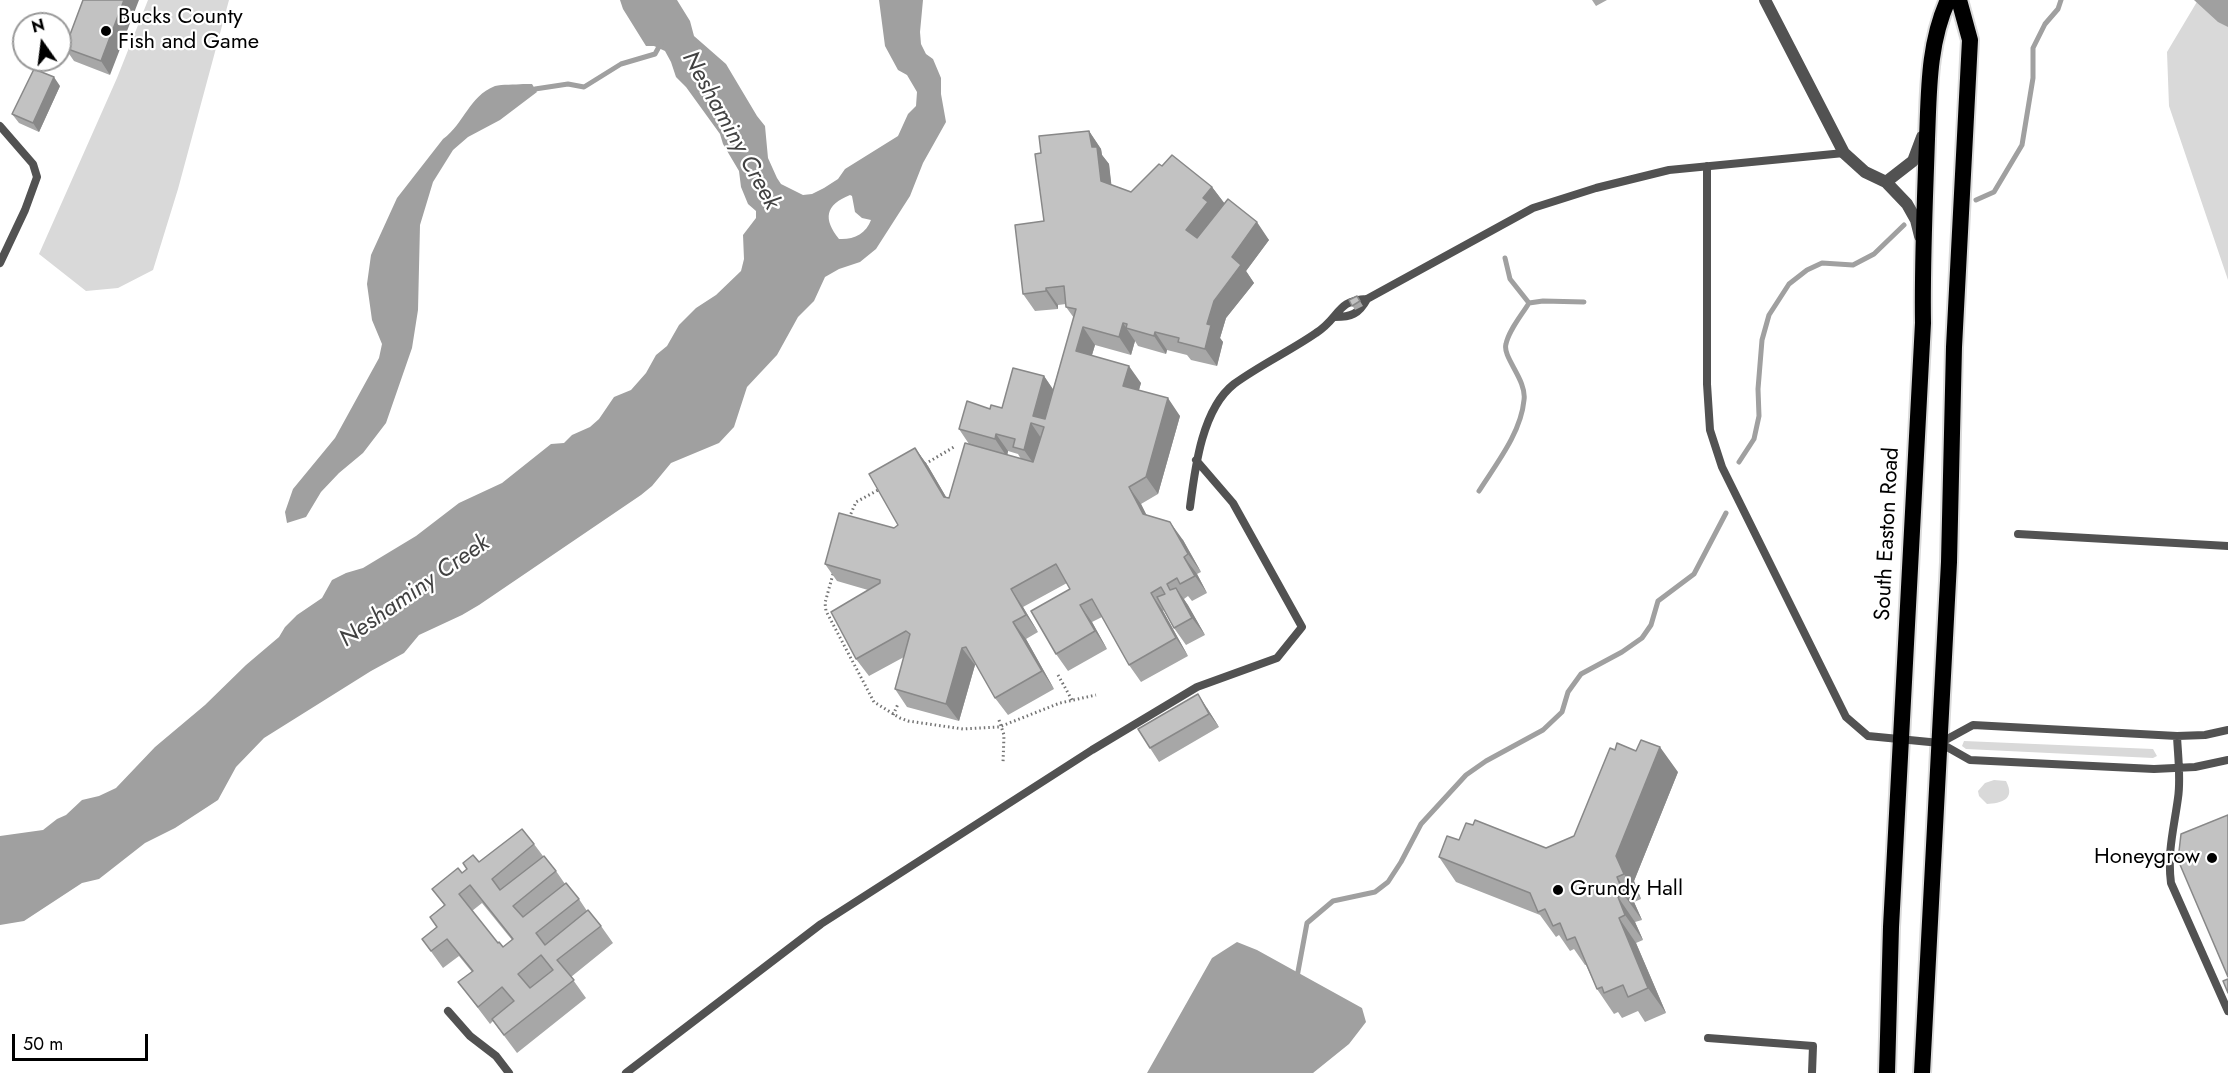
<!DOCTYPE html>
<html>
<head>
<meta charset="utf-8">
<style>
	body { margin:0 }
	#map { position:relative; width:2228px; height:1073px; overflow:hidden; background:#fff; font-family:Jost,sans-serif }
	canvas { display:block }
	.north { position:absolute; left:12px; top:12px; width:60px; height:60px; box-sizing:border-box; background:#fff; border:2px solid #999; border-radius:50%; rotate:346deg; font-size:16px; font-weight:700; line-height:24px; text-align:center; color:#000 }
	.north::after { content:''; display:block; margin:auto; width:21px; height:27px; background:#000; clip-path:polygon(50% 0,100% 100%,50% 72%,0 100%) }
	.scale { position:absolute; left:12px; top:1034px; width:136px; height:27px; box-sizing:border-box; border:3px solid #000; border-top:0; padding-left:8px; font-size:18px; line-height:21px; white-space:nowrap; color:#000; -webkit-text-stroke:4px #fff; paint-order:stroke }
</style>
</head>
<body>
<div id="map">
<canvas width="2228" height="1073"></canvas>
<div class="north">N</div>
<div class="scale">50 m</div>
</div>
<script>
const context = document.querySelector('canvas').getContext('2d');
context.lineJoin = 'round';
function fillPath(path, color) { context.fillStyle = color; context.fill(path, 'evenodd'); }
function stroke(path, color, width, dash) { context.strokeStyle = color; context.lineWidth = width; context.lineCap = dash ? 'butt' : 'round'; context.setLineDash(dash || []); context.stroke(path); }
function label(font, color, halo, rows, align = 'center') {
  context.font = font + ' Jost,sans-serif'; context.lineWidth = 4.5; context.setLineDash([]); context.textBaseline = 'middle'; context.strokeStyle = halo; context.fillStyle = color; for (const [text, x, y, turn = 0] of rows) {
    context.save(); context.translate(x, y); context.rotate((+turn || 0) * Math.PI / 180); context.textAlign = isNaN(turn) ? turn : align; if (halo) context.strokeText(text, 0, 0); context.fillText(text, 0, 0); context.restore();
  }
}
fillPath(new Path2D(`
	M148,0H229L178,189L153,270L118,288L86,291L39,254L117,78Z
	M2198,0H2228V280L2169,106L2167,52Z
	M1964,741L2153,749L2157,756L2153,758L1966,749L1962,746Z
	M1994,780L2006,781C2016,800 2001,803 1987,804L1979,796L1978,791L1985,783Z`), '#d9d9d9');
fillPath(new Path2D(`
	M620,0H677L690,21L694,36L726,64L757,116L765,126L768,158L777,178L781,184L803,195L812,194L824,188L838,179L845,169L898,136L908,114L916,106L917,92L907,75L898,70L885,46L879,0H923L920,32L921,44L926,54L933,59L941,78V94L946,122L923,163L910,196L876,249L860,262L839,269L825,277L814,301L798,317L777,355L747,387L734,427L719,443L671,463L652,486L641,495L479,605L462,615L419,635L404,653L371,671L264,738L236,767L218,800L175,828L145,843L99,879L82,883L24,921L0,925V836L43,830L57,819L66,815L82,800L99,796L116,788L155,747L205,705L246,665L279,637L285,627L297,615L322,598L332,580L346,573L363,568L416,536L459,503L502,483L551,444L564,443L572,435L590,427L599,419L614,397L631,390L646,373L656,355L667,346L679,325L696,308L716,295L741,271L744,259L743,235L756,218V211L748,204L741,187L739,171L723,144L720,134L686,87L676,77L671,62L665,51L654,46H646L623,9ZM850,195L852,196L855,212L862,218L871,220C866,234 853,240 839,239C823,219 825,205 850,195Z
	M2194,0H2228V27L2218,22Z
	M523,84H532L537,92L500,120L468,137L453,150L433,182L420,225L418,310L412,348L386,423L363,453L339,473L321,492L306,517L287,523L285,512L293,489L335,438L379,358L382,344L372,320L367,284L371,255L397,198L443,139C465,123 468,97 495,86C502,84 515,85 523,84Z
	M1237,942L1257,950L1362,1008L1366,1022L1349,1044L1313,1073H1147L1212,958Z`), '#a0a0a0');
stroke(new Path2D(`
	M535,89L568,84L584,87L621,64L655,54L661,43
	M1976,200L1994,192L2022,145L2033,78V48L2045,24L2058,9L2061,0
	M1505,258L1510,279L1529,303L1543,301L1584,302
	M1739,462L1754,439L1759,416L1758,389L1762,340L1769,315L1789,284L1807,270L1822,263L1853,265L1874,254L1904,225
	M1479,491C1496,464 1521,433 1524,400C1527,380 1502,357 1506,344C1509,330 1521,316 1529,303
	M1297,977L1307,923L1333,901L1375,892L1388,882L1401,862L1421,824L1466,775L1486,761L1543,730L1562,712L1568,692L1581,674L1622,652L1642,638L1651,625L1658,601L1694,574L1726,513`), '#a0a0a0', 5);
const trunk = new Path2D(`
	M1887,1073L1891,927L1923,323C1922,261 1925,201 1927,139C1929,92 1928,44 1948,0
	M1922,1073L1949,562L1954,347L1970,40L1959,0`);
stroke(trunk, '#dbdbdb', 20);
stroke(new Path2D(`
	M925,464L954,447
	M849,518L856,502L880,489
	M833,574L825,603L826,611L874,702L900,718L908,721L963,729L999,727L1060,703L1096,695
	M1058,675L1072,700
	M893,715L898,704
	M999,720L1004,735L1003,763`), '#747474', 3, [1.5, 3]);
stroke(new Path2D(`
	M0,126L33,164L37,177L25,210L0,263
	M1707,166V384L1710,430L1722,467L1846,717L1868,736L1940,743L1970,760L2154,769L2195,767L2228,760
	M1335,317C1351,317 1359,314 1367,299
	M1190,507C1195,468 1202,409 1234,384C1260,365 1290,351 1316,333C1340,318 1336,300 1367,299L1533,208L1596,188L1669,170L1844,153
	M2018,534L2228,546
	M2177,736C2178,757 2181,779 2178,798C2174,828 2167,852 2171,883L2228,1011
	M1940,743L1973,725L2177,736L2205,735L2228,730
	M448,1011L470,1036L496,1056L509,1073
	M1708,1038L1813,1046L1812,1073
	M626,1073L821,924L1092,750L1197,687L1277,658L1302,627L1233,503L1196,460`), '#525252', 8);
stroke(new Path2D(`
	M1765,0L1844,153L1865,172L1886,182L1907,204L1916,220L1920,236
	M1886,182L1913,161L1922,137`), '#525252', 12);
stroke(trunk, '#000', 16);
fillPath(new Path2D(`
	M83,0L110,75L74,61L65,48Z
	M1592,0H1607L1596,6Z
	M60,86L39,132L19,123L12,114Z
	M1089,131L1101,149L1102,155L1109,164L1111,185L1131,192L1162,166L1212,187L1224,203L1269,240L1246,271L1254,283L1226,318L1220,338L1223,342L1217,366L1191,360L1187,355L1167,350L1166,354L1138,346L1135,341L1131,355L1095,345L1092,355L1141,383L1139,390L1180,416L1158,494L1141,504L1147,516L1183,540L1201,572L1197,574L1207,593L1192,601L1188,596L1184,599L1205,635L1186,645L1174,628L1164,610L1163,611L1188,656L1141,682L1129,665L1102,617L1092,622L1107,649L1068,671L1056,654L1070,589L1067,583L1023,607L1038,632L1026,639L1054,689L1008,715L995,698L977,665H975L959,721L907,707L895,689L904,657L869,676L856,659L868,590L837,581L825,564L894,528L898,525L915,448L928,466L946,497L949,498L969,444L959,429L990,409L1002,408L1044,376L1053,389L1074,318L1066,307V304L1058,305V309L1035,311L1023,294L1044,221L1041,153ZM1008,451L1018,454L1021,459L1007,455Z
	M1357,296L1363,306L1355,310L1349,300Z
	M1207,708L1219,727L1159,762L1150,748Z
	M1678,772L1634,881L1641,899L1634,902L1642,920L1635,922L1643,940L1636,943L1666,1013L1645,1022L1638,1011L1622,1018L1618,1012L1614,1014L1597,989L1586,965H1585L1574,949L1570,951L1559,935L1556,937L1540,915L1456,882L1439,857L1459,840L1473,825L1546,848L1574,836Z
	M534,844L543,856L556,871L565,884L579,899L587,911L601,926L613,943L571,977L586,998L517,1053L493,1021L490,1024L458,982L472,972L459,956L443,968L422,939L437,927L430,917L444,905L432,889L462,873L467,869L479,862ZM482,903L512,940L503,947L498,943L472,911Z`), '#a7a7a7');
fillPath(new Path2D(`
	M124,0H139L110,75L101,61Z
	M54,77L60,86L39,132L33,123Z
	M1089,131L1101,149L1102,155L1109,164L1113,198L1101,181L1092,147Z
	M1212,187L1225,204L1199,247L1186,230L1203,198Z
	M1257,222L1269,240L1246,271L1254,283L1226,318L1220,338L1223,342L1217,366L1205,349L1207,324L1214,301L1232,257Z
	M1046,288L1058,305V309L1046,291Z
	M1123,323L1135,341L1131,355L1119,337Z
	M1083,327L1095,345L1088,368L1076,351Z
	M1155,332L1167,350L1166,354L1154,336Z
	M1129,366L1141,383L1135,403L1123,386Z
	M1044,376L1056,394L1046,430L1033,416Z
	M1168,398L1180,416L1158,494L1146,477Z
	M1031,423L1043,441L1036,467L1024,450Z
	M996,434L1008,451L1007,457L995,439Z
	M915,448L928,466L956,514L944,497Z
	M1129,487L1141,504L1155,532L1143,514Z
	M1170,522L1183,540L1201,572L1188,554Z
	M1184,557L1197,574L1207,593L1195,576Z
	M1176,588L1188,605L1205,635L1192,618Z
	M1011,589L1023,607L1038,632L1026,615Z
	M1151,593L1163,611L1188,656L1176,638Z
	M1080,605L1092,622L1107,649L1095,631Z
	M1013,622L1026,639L1054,689L1042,671Z
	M962,648L975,665L959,721L946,704Z
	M1198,694L1207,708L1219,727L1209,714Z
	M1660,747L1678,772L1634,881L1641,899L1624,874L1616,856Z
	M1617,877L1634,902L1642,920L1624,895Z
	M1618,897L1635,922L1643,940L1625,915Z
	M1619,918L1636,943L1666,1013L1648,988Z`), '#888');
const building = new Path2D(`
	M83,0H124L101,61L65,48Z
	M34,69L54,77L33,123L12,114Z
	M1089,131L1092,147H1097L1101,181L1131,192L1159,164L1162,166L1172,155L1212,187L1203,198L1208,202L1186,230L1197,238L1228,199L1257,222L1232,257L1241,265L1214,301L1207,324L1211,325L1205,349L1178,342L1179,338L1155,332L1154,336L1126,328L1127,324L1123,323L1119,337L1083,327L1076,351L1129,366L1123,386L1168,398L1146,477L1129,487L1143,514L1170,522L1188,554L1184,557L1195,576L1180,584L1177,578L1167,584L1170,590L1176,588L1192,618L1174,628L1157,597L1165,594L1161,587L1151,593L1176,638L1129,665L1092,599L1080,605L1095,631L1056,654L1031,611L1070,589L1056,564L1011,589L1026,615L1013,622L1042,671L995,698L966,647L962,648L946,704L895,689L910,634L906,631L856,659L831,612L880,583V580L825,564L839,513L894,528L898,525L869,474L915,448L944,497L949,498L965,443L1033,462L1044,427L1031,423L1024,450L1013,447L1015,439L996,434L995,439L959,429L967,401L990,409L991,405L1002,408L1013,368L1044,376L1033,416L1045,419L1076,309L1066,307L1064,286L1046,288V291L1023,294L1015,225L1044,221L1035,154L1041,153L1039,136Z
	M1357,296L1360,301L1352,306L1349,300Z
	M1198,694L1209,714L1150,748L1138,729Z
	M1641,740L1660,747L1616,856L1624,874L1617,877L1624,895L1618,897L1625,915L1619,918L1648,988L1628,997L1623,985L1604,993L1602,987L1597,989L1575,937L1567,940L1560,923L1553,926L1545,909L1538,912L1530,893L1439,857L1447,836L1459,840L1466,823L1473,825L1475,820L1546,848L1574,836L1610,748L1615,750L1617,743L1636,751Z
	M2228,815V977L2178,860L2181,834Z
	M522,829L534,844L492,879L500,890L544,856L556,871L513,906L523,917L566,883L579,899L536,933L545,945L588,910L601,926L557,960L574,980L504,1035L492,1019L514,1001L502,987L478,1007L458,982L473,971L447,939L431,951L422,939L437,927L430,917L445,905L432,889L458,868L462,873L467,869L463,863L473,855L479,862ZM470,885L513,939L503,947L499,942L498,943L459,894ZM541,955L553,970L530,988L518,974Z
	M2228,979V993L2223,981Z`);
fillPath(building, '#c2c2c2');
stroke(building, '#888', 1.5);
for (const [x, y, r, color] of [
	[106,31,6,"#000"],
	[2212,858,6,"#000"],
	[1558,890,6,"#000"]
]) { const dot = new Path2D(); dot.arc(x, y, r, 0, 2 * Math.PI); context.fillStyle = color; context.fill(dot); stroke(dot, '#fff', 2); }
label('22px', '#000', '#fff', [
	["Bucks County",118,18],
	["Fish and Game",118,43],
	["Honeygrow",2200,858,"right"],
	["Grundy Hall",1570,890]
], 'left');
label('22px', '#000', '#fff', [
	["South Easton Road",1888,534,-87]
]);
label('italic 24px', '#414141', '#fff', [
	["Neshaminy Creek",730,131,61],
	["Neshaminy Creek",415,592,-35]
]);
</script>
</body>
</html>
